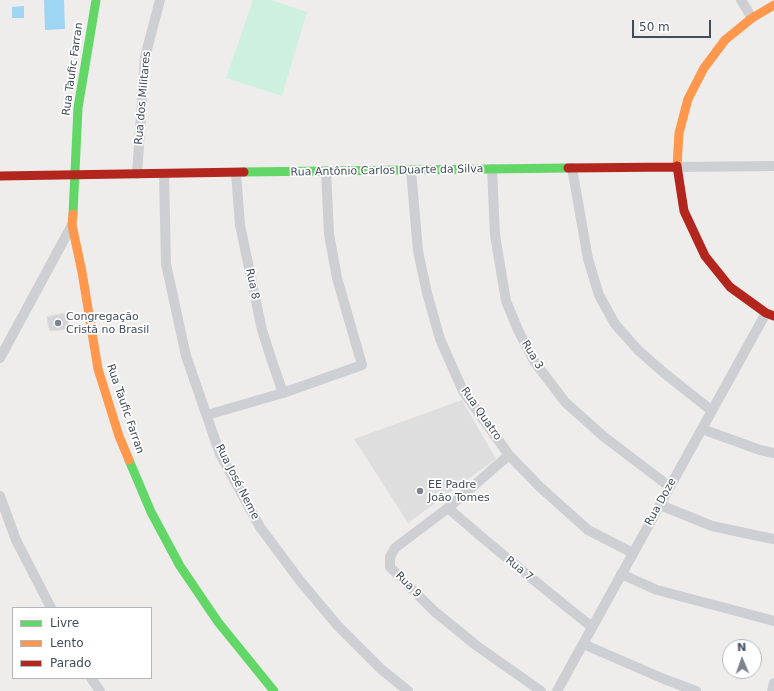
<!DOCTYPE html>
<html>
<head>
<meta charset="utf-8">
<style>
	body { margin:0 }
	#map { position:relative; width:774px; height:691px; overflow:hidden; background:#eeedec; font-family:"DejaVu Sans",sans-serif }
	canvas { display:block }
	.legend { position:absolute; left:12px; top:607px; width:140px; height:72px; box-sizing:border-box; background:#fff; border:1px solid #b3b7bd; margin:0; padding:5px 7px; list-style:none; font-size:12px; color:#424c5b }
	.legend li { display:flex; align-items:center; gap:8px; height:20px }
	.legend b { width:20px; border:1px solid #b3b7bd }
	.north { position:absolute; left:722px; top:639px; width:40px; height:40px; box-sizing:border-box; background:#fff; border:1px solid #b3b7bd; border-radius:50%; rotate:358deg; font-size:11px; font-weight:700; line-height:16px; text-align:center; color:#424c5b }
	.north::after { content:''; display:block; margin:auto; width:14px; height:18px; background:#7e848e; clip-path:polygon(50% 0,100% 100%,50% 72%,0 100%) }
	.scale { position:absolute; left:632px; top:20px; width:79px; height:18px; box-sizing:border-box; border:2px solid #424c5b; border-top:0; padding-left:5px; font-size:12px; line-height:14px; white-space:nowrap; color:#424c5b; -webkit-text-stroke:3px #fff; paint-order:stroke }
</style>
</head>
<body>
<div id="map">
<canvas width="774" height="691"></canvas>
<ul class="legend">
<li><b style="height:5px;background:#63d668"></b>Livre</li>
<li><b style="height:5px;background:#ff974d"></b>Lento</li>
<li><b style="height:5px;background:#b3261e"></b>Parado</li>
</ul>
<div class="north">N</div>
<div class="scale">50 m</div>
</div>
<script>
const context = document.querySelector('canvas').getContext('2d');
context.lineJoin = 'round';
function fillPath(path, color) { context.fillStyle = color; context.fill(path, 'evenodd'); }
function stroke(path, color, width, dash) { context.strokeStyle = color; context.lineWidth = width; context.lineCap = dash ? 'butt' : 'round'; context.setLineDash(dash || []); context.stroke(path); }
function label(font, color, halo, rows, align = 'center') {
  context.font = font + ' "DejaVu Sans",sans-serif'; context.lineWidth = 3.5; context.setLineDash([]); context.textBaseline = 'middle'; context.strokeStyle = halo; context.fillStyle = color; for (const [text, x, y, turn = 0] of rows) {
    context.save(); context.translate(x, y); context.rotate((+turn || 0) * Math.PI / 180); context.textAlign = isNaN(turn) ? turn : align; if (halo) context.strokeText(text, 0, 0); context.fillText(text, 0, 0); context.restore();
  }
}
fillPath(new Path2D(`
	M462,400L496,459L408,523L354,439Z`), '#dfdedf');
fillPath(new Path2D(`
	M253,0H271L307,12L282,96L226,78Z`), '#cef0df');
fillPath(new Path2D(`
	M44,0H64L65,29L45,30Z
	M24,6V18H12V7Z`), '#9ed5f2');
const building = new Path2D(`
	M66,313L67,320L70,329L50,331L48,325L47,317Z`);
fillPath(building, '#d6d6d9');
stroke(building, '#dfdfe0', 1);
stroke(new Path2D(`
	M741,0L752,18
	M677,167L774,166
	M572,168L588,259L599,295L615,324L638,350L663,372L712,411
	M492,169L495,235L506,301L518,330L534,361L565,402L603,436L670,487
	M411,170L418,251L427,293L440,339L463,391L509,455L540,487L588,530L633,553
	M236,173L240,225L253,287L262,330L272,361L283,393
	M137,174L145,57L160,0
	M164,174L166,264L186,356L220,454L260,527L301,582L338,626L381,669L408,691
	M0,358L72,225
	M207,415L283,393L362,365L337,278L329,234L326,171
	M702,429L760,450L774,453
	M509,455L448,508L395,548L390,557V567L434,611L477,646L541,691
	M0,496L16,540L51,608
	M660,505L712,526L754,535L774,539
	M448,508C495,549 543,588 592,627
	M621,574L657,590L774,621
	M583,644L664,679L696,691
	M91,678L100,691
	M557,691L766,313
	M772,691L774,683`), '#cdcfd2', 10);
stroke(new Path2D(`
	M244,172L568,168
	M73,214L78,108L96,0
	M129,460L151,512L180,566L218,622L274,691`), '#63d668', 9);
stroke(new Path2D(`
	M677,166L679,133L688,99L704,68L725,40L752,18L774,5
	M73,214L72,225L82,272L98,369L119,436L129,460`), '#ff974d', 9);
stroke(new Path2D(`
	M677,166L684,211L705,256L730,287L766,313L774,316
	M568,168L677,167
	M0,176L244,172`), '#b3261e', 9);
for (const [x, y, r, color] of [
	[58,323,4,"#7e848e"],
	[420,491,4,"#7e848e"]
]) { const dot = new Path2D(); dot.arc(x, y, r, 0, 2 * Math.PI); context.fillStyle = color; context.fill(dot); stroke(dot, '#fff', 1.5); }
label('11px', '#424c5b', '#fff', [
	["Rua Taufic Farran",73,69,-82],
	["Rua dos Militares",143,98,-85],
	["Rua Antônio Carlos Duarte da Silva",387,171,-1],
	["Rua 8",252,284,78],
	["Rua 3",532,355,59],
	["Rua Taufic Farran",125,409,71],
	["Rua Quatro",481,414,55],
	["Rua José Neme",237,482,63],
	["Rua Doze",661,502,-61],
	["Rua 7",519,569,39],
	["Rua 9",408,585,45]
]);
label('11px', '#424c5b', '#fff', [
	["Congregação",66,317],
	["Cristã no Brasil",66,330],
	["EE Padre",428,485],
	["João Tomes",428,498]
], 'left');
</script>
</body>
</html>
